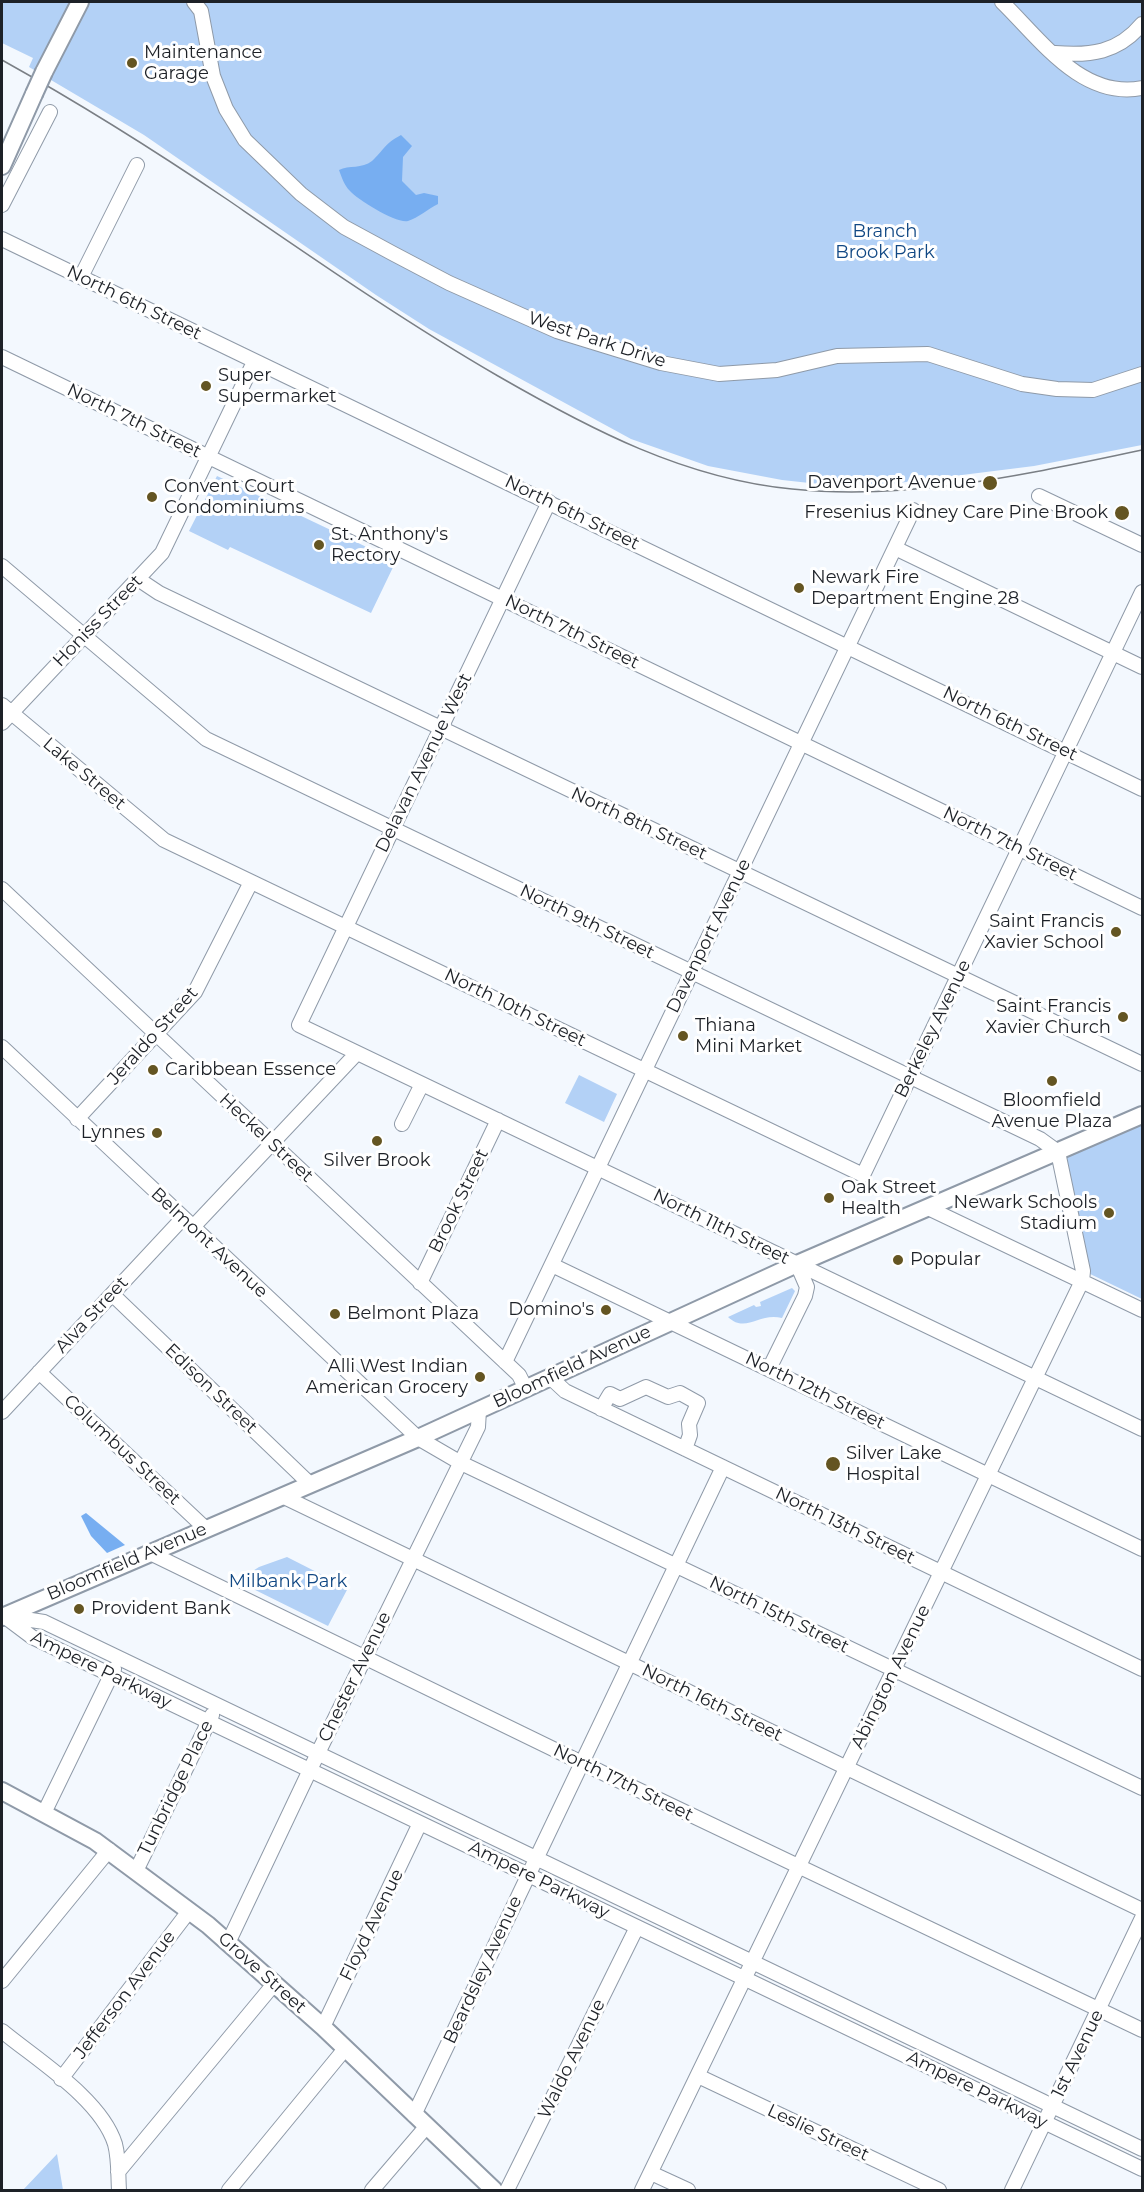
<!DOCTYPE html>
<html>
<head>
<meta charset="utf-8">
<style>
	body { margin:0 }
	#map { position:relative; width:1144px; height:2192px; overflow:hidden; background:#f3f8fe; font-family:Montserrat,sans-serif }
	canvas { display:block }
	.frame { position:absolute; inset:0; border:3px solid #1d2127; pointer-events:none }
</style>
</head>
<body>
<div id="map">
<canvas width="1144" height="2192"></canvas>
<div class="frame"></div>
</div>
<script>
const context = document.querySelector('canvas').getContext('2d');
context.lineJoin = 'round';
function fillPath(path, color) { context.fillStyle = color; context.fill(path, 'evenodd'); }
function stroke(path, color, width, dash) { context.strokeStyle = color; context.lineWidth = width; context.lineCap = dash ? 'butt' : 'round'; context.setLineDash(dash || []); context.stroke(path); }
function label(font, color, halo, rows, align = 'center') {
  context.font = font + ' Montserrat,sans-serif'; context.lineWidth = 6; context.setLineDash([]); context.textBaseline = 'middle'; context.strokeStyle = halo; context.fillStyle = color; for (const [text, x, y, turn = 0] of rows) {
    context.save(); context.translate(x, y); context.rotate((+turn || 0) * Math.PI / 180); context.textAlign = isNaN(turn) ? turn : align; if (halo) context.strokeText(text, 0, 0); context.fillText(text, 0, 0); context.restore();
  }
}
fillPath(new Path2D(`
	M2,2H1142V445L1034,466L890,484L828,485L782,480L708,466L631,439L429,329L376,295L144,135L29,67L33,58L2,43Z
	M217,476L396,561L371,613L230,547L228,550L189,531Z
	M579,1075L617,1094L604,1122L565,1103Z
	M1142,1117V1299L1086,1272L1063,1154Z
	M792,1288L795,1291L782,1318C759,1312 746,1334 728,1317L754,1305L756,1307L761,1306L760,1302Z
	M287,1557L348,1588L328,1626L237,1581L259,1567Z
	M57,2154L63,2190H23Z`), '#b3d1f6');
fillPath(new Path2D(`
	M401,135L412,146L403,157L402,181L416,195L424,193L438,196V204C428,209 418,218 408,221C397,224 358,200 350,191C344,185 342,178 339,170C349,165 362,169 372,161C384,150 384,144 401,135Z
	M86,1513L125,1545L107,1553L91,1536L81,1516Z`), '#77aef1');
const minor = new Path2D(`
	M194,2L201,11L213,76L226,109L245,140L301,194L344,227L392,253L449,283L557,331L661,363L719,374L777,370L837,356L928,354L1022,384L1057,389L1093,390L1142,374
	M1002,2C1040,39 1082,100 1142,88
	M1055,53C1090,56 1118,53 1142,24
	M2,205L50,112
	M2,239L1142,789
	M81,277L137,165
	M2,357L1142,908
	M1039,496L1142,545
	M549,502L299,1025L1142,1429
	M895,548L1142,667
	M2,566L206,739L1040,1139L1058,1152L1083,1271L1082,1281L642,2190
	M138,579L159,593L1142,1064
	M2,705L164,840L863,1175L1142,592
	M2,723L162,553L254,362
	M2,889L519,1375L526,1389
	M2,1047L418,1438L461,1463L1142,1788
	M77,1119L195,992L251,882
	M402,1124L422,1084
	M928,1208L1142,1310
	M193,1227L357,1053
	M552,1265L1142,1549
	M420,1283L498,1120
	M112,1294L310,1484
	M505,1362L913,510
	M769,1369L805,1296L807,1287L797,1264
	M39,1372L205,1528
	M551,1378L565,1391L1142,1669
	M601,1409L610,1394L620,1399L646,1387L668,1397L680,1393L698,1403L689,1424L690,1435L685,1449
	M2,1412L183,1218
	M282,1496L1142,1910
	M148,1552L582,1763L1142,2030
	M4,1616L32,1637L1142,2169
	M5,1616L44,1622L1142,2149
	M44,1813L114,1669
	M136,1871L212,1715
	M228,1943L318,1753L478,1427L479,1410
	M2,1981L109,1850
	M323,2027L420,1823
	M2,2031C37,2060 101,2099 115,2144C119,2159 118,2175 119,2190
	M698,2076L939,2190
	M61,2079L189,1911
	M414,2115L723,1467
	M118,2172L274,1984
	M651,2173L688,2190
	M229,2190L344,2050
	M372,2190L426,2127
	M507,2190L637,1927
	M1012,2190L1142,1918`);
const major = new Path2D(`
	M44,72L80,2
	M2,166L34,94
	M2,1617L418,1438L797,1264L1142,1115
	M2,1791L95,1841L208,1925L323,2027L494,2190`);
stroke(minor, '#8f9aa8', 16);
stroke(major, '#8f9aa8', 20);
stroke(minor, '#fff', 14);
stroke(major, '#fff', 16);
stroke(new Path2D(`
	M2,60C79,103 154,150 228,200C317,261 405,322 498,376C590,429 685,479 792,489C911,501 1026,474 1142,450`), '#7a7f85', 1.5);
const majorBridge = new Path2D(`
	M34,94L44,72`);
stroke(majorBridge, '#8f9aa8', 20, []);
stroke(majorBridge, '#fff', 16);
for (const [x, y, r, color] of [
	[132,63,6,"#645522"],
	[206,386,6,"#645522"],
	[990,483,8,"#645522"],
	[152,497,6,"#645522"],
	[1122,513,8,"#645522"],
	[319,545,6,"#645522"],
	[799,588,6,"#645522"],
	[1116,932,6,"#645522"],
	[1123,1017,6,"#645522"],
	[683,1036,6,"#645522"],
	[153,1070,6,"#645522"],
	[1052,1081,6,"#645522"],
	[157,1133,6,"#645522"],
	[377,1141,6,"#645522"],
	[829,1198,6,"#645522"],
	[1109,1213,6,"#645522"],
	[898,1260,6,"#645522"],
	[606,1310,6,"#645522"],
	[335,1314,6,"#645522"],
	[480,1377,6,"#645522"],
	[833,1464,8,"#645522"],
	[79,1609,6,"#645522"]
]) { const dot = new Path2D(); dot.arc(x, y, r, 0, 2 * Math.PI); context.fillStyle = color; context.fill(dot); stroke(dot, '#fff', 2); }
label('18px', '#1d2127', '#fff', [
	["Maintenance",144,53],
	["Garage",144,74],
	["Super",218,376],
	["Supermarket",218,397],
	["Davenport Avenue",976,483,"right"],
	["Convent Court",164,487],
	["Condominiums",164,508],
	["Fresenius Kidney Care Pine Brook",1108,513,"right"],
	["St. Anthony's",331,535],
	["Rectory",331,556],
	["Newark Fire",811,578],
	["Department Engine 28",811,599],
	["Saint Francis",1104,922,"right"],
	["Xavier School",1104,943,"right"],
	["Saint Francis",1111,1007,"right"],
	["Xavier Church",1111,1028,"right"],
	["Thiana",695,1026],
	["Mini Market",695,1047],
	["Caribbean Essence",165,1070],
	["Bloomfield",1052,1101,"center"],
	["Avenue Plaza",1052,1122,"center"],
	["Lynnes",145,1133,"right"],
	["Silver Brook",377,1161,"center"],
	["Oak Street",841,1188],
	["Health",841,1209],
	["Newark Schools",1097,1203,"right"],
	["Stadium",1097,1224,"right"],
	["Popular",910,1260],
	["Domino's",594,1310,"right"],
	["Belmont Plaza",347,1314],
	["Alli West Indian",468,1367,"right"],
	["American Grocery",468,1388,"right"],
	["Silver Lake",846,1454],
	["Hospital",846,1475],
	["Provident Bank",91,1609]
], 'left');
label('18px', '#114884', '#fff', [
	["Branch",885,232],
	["Brook Park",885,253],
	["Milbank Park",288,1582]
]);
label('18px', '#1d2127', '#fff', [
	["North 6th Street",134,303,26],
	["West Park Drive",597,340,18],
	["North 7th Street",134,421,26],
	["North 6th Street",572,513,26],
	["Honiss Street",98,621,-46],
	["North 7th Street",572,632,26],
	["North 6th Street",1010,724,26],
	["Delavan Avenue West",424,763,-64],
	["Lake Street",84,774,40],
	["North 8th Street",639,824,25],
	["North 7th Street",1010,844,26],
	["North 9th Street",587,922,26],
	["Davenport Avenue",709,936,-64],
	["North 10th Street",515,1008,26],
	["Berkeley Avenue",933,1029,-64],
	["Jeraldo Street",153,1036,-48],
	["Heckel Street",266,1138,43],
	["Brook Street",459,1201,-64],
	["North 11th Street",721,1227,26],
	["Belmont Avenue",209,1243,43],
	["Alva Street",92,1315,-47],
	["Bloomfield Avenue",572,1367,-25],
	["Edison Street",211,1389,44],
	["North 12th Street",815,1391,26],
	["Columbus Street",122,1450,43],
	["North 13th Street",845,1526,26],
	["Bloomfield Avenue",127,1562,-23],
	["North 15th Street",779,1615,26],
	["Ampere Parkway",101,1670,26],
	["Chester Avenue",355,1677,-64],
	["Abington Avenue",891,1677,-64],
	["North 16th Street",712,1703,26],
	["North 17th Street",623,1783,26],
	["Tunbridge Place",176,1788,-64],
	["Ampere Parkway",539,1880,26],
	["Floyd Avenue",372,1925,-64],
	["Beardsley Avenue",483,1970,-65],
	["Grove Street",262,1973,42],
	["Jefferson Avenue",125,1995,-53],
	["1st Avenue",1078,2054,-64],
	["Waldo Avenue",572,2059,-64],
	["Ampere Parkway",977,2090,26],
	["Leslie Street",818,2133,25]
]);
</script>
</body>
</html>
